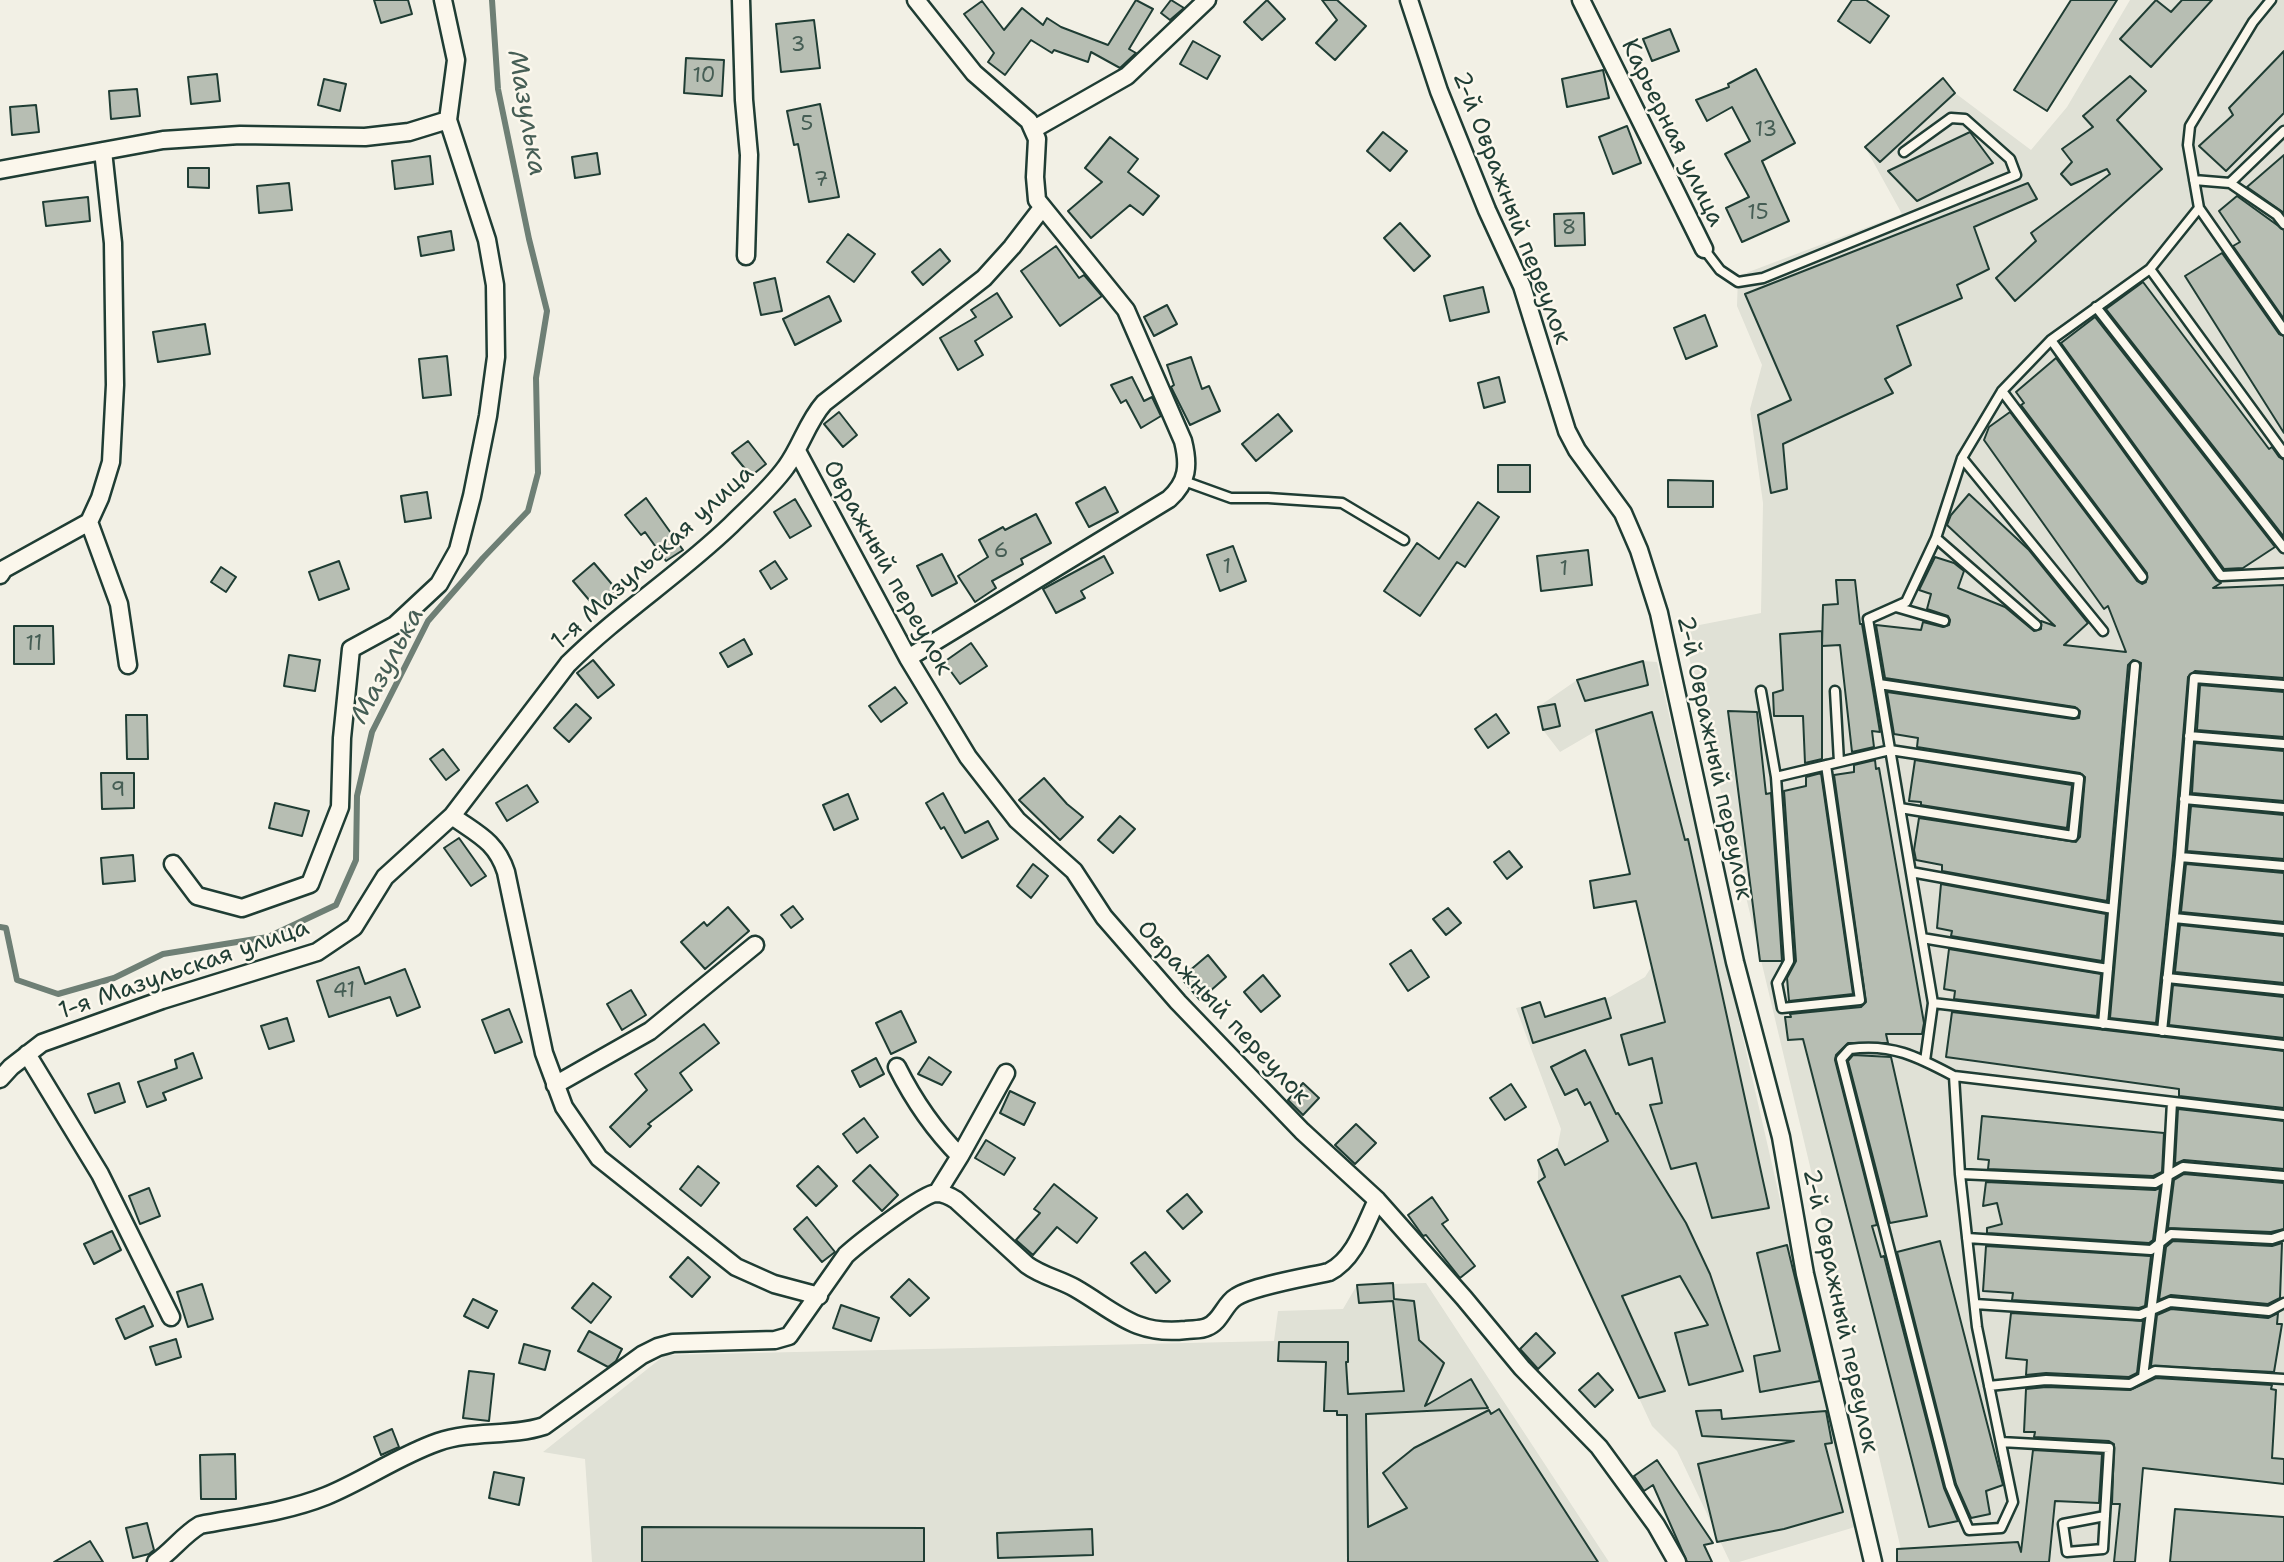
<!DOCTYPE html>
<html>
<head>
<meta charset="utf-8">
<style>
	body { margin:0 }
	canvas { display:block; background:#f2f0e5 }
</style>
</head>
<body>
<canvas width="2284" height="1562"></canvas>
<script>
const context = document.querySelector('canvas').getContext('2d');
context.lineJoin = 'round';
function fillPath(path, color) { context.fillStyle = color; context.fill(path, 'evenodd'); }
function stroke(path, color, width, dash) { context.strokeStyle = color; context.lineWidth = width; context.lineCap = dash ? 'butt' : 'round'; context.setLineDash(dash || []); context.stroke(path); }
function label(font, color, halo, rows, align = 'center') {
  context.font = font + ' "Shantell Sans",sans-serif'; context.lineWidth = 5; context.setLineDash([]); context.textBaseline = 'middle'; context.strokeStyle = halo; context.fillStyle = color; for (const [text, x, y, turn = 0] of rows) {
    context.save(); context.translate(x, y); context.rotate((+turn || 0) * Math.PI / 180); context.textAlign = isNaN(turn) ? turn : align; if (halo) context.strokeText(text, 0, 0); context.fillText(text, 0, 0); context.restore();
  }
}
fillPath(new Path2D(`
	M2130,0H2284V1484L2143,1468L2135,1562H1904L1689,657L1684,628L1761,613L1763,503L1750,409L1762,365L1737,306L1738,276L1902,214L1865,147L1943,78L1955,93L2031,150L2067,107Z
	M1643,661L1657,662L1855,1527L1739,1562H1730L1677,1451L1652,1426L1538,1182V1160L1557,1149L1561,1129L1516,1008L1540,1002L1545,1017L1610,997L1645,977L1652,966L1596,731L1560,752L1543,730L1538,707L1577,680Z
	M1426,1283L1609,1562H592L585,1459L543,1452L665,1355L1274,1341L1278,1311L1343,1309L1357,1285Z`), '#e0e1d6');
stroke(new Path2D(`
	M0,927L6,928L17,980L58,994L114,978L163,954L268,937L336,905L356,860L357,796L372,732L428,621L483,558L528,511L538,473L536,378L547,311L529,239L498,89L492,0`), '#6e7f75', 6);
const building = new Path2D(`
	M374,0H408L412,14L381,23Z
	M1136,0L1153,9L1129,49L1136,53L1120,68L1091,52L1088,62L1054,50L1052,53L1031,40L1005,75L988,62L994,53L964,14L982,1L1004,30L1022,8L1043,25L1047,18L1061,27L1108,45Z
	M1171,0L1184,8L1170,20L1161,13Z
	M1267,0L1285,19L1262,40L1244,22Z
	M1322,0H1337L1366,26L1335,60L1316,43L1337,20Z
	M1852,0H1866L1889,16L1870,43L1838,21Z
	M2071,0H2117L2047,111L2014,90Z
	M2156,0L2171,12L2182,0H2212L2151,67L2120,39Z
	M814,20L820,68L781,72L776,24Z
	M1670,29L1679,51L1652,61L1643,39Z
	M1193,41L1220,56L1207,79L1180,64Z
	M2284,51V113L2226,171L2199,146L2233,115L2229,108Z
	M686,58L724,60L722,96L684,93Z
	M1756,69L1795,143L1762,161L1789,221L1742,242L1726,208L1749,197L1725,154L1750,141L1732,107L1707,121L1696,100L1729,87L1728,84Z
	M1603,70L1609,98L1567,107L1562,79Z
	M217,74L220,101L191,104L188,77Z
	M2130,76L2146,91L2117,120L2162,169L2015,301L1996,278L2036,241L2031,233L2110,174L2107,169L2071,185L2061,174L2072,162L2062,149L2093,127L2083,116Z
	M1943,78L1955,93L1880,162L1865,147Z
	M324,79L346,84L340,111L318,105Z
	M137,89L140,116L111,119L109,91Z
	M820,104L839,197L809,202L798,144L794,145L787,111Z
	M36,105L39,132L12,135L10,107Z
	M1627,126L1641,163L1613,174L1599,137Z
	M1383,132L1407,151L1390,171L1367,151Z
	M1970,132L1993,163L1917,201L1888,171Z
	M1110,137L1138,159L1128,172L1159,196L1143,215L1130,205L1091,238L1068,211L1102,182L1085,168Z
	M597,153L600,174L575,178L572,157Z
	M2284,155V213L2247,187Z
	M430,156L433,184L395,189L392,161Z
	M188,168H209V188L188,187Z
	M289,183L292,210L259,213L257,186Z
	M2028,183L2037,199L1974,227L1989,269L1957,285L1962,298L1897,326L1911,365L1885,379L1893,393L1783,444L1787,489L1771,493L1758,415L1791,400L1745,294Z
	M2237,196L2284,230V319L2233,246L2240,242L2219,211Z
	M88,197L90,221L46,226L43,202Z
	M1584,213L1585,245L1555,246L1554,214Z
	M1400,223L1430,256L1414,271L1384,238Z
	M451,231L454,250L421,256L418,237Z
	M848,234L875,254L854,282L827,262Z
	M1056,246L1079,278L1084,275L1102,296L1060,326L1021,271Z
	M940,249L950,261L923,285L912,272Z
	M2222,253L2279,334L2284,336V433L2185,276Z
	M775,278L782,311L761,315L754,283Z
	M2143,282L2269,449L2272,447L2279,457L2284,460V537L2106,309Z
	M1483,287L1489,312L1450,321L1444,296Z
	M997,293L1012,317L975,341L983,355L958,370L940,338L976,317L971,310Z
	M829,296L841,321L795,345L783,319Z
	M1167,305L1177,324L1154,336L1144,317Z
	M1705,315L1717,346L1686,359L1674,328Z
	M2095,317L2275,547L2243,568L2224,569L2061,343Z
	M205,324L210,354L158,362L153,332Z
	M447,356L451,395L423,398L419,359Z
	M1191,357L1202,389L1209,386L1220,411L1190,425L1171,387L1174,385L1167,365Z
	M2056,358L2216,580L2221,583L2213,588L2284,585V678L2195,671L2188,677L2173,856L2156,1023L2110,1018L2141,663L2133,660L2128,665L2107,901L1942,871V865L1916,860L1914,850L1919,818L2076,842L2080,837L2085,777L2080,773L1917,747L1918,738L1894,734L1887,692L2073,719L2079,718L2080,711L2075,707L1885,678L1876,625L1921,630L1923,622L1943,627L1949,625L1950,620L1948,616L1927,609L1931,594L1919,590L1935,557L1954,563L1964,571L1958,588L2005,607L2034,631L2041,629V621L2055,626L1947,525L1951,515L1969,494L2029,550L2088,623L2064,645L2126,652L2108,606L2104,609L1984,440L1989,427L2010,412L2137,581L2142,584L2146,582L2147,573L2021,405L2024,403L2016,392Z
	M1132,377L1144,401L1152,397L1161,416L1141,428L1126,400L1121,403L1111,385Z
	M1499,377L1505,402L1484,408L1478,383Z
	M839,412L857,435L843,447L824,424Z
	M1278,414L1292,431L1256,461L1242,444Z
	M748,441L766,464L751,476L732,453Z
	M1498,465H1530V492H1498Z
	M1668,480L1713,481V507H1668Z
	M1105,487L1118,512L1089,527L1076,503Z
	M427,492L431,518L405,522L401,496Z
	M646,498L683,550L666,561L645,532L641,535L625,515Z
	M795,499L811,526L790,538L774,512Z
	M1478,502L1499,517L1465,567L1457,562L1420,616L1384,591L1417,543L1439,559Z
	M1036,514L1051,543L1021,559L1023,564L992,581L996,588L975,602L958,576L988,557L979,540L1003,527L1005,530Z
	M1233,546L1246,581L1220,591L1207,555Z
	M1588,550L1592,585L1541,591L1537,556Z
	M942,554L957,583L932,596L917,566Z
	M1104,556L1113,573L1081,591L1085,598L1056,613L1043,589Z
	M339,561L349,589L319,600L309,572Z
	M775,561L787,579L771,589L760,571Z
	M594,563L616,589L595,607L573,581Z
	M221,567L236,577L226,592L211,582Z
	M1836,580H1855L1860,624H1862L1880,732L1872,731L1874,747L1852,752L1840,645L1822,646L1823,605L1838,604Z
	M14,626H53L54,664H14Z
	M1822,631V759L1805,763L1803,716H1774L1773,693L1783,690L1780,634Z
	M744,639L752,654L728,667L720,653Z
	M971,643L987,666L960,684L944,662Z
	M289,655L320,660L315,691L284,686Z
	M593,660L614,685L598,698L577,673Z
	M1643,661L1648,685L1585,701L1577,680Z
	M2200,685L2284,692V737L2197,730Z
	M895,687L907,703L881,722L869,706Z
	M576,704L591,718L569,742L554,728Z
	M1555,704L1560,726L1543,730L1538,707Z
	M1728,711L1757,712L1766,794L1771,793L1782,961H1760Z
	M1652,712L1685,840L1688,839L1769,1208L1712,1218L1696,1163L1671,1169L1650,1105L1662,1103L1652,1058L1629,1065L1621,1035L1665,1022L1636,901L1594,908L1590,881L1630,874L1596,730Z
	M1496,714L1509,733L1488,748L1475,729Z
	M126,715H147L148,759H127Z
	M2195,743L2284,751V801L2192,793Z
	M443,749L459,770L446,780L430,759Z
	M1875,760L1876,769L1879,768L1924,1023L1922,1034H1886L1888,1043H1848L1836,1055L1835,1060L1877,1225L1872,1226L1881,1257L1884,1256L1944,1488L1958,1521L1929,1527L1803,1039L1788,1040L1785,1017H1791L1790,1014L1861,1007L1866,1002L1834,775L1854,772V765Z
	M1915,760L2072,785L2067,828L1921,805V802L1909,801Z
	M101,773H134V808L102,809Z
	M1821,773L1853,994L1789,1001L1787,978L1796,961L1784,791L1806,786V777Z
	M1044,778L1067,804L1083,817L1060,840L1019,800Z
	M527,785L538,802L507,821L496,803Z
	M943,793L965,833L988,821L998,839L962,858L944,827L941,829L926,803Z
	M848,794L858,819L834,830L823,805Z
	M275,803L309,811L302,836L269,828Z
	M2191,806L2284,815V859L2187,851Z
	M1120,816L1135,829L1113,853L1098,840Z
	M459,838L486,876L471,886L444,848Z
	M1509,851L1522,867L1507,879L1494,862Z
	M133,855L135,881L103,884L101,858Z
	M1033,864L1048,876L1031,898L1017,886Z
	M2186,864L2284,873V922L2181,912Z
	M1941,884L2106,914L2102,961L1951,936L1952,931L1937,928Z
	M793,906L803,919L791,928L781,915Z
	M728,907L749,931L705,969L681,942L704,922L707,926Z
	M1448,908L1461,923L1446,935L1433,919Z
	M2180,925L2284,936V983L2175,972Z
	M1949,949L2101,974L2097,1016L1954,999L1955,991L1944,989Z
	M1411,950L1429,977L1408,991L1390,964Z
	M1208,955L1226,977L1200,1000L1181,978Z
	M359,967L365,984L405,969L420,1007L397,1016L390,997L329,1017L317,981Z
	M1263,975L1280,996L1261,1012L1244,992Z
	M2173,985L2284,997V1038L2169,1025Z
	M631,990L646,1015L622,1030L607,1004Z
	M1605,998L1611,1018L1533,1043L1522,1008L1540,1002L1545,1017Z
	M509,1009L522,1042L495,1053L482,1020Z
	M901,1011L916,1042L891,1054L876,1023Z
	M1952,1012L2284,1051V1108L2179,1096V1089L1946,1057Z
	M287,1018L294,1041L269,1049L261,1026Z
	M704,1024L719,1043L680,1073L692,1090L648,1124L651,1126L630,1147L610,1127L647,1090L635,1074Z
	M1585,1050L1616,1114L1618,1113L1686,1223L1710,1274L1743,1371L1689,1385L1675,1333L1708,1325L1680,1276L1622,1296L1665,1391L1639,1398L1538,1182L1545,1177L1538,1160L1557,1149L1565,1165L1608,1141L1590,1102L1585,1105L1577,1089L1565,1095L1551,1067Z
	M193,1053L202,1078L163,1093L166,1100L147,1107L138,1082L177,1068L175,1060Z
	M1853,1055L1891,1057L1927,1216L1890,1223L1848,1061Z
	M929,1057L951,1072L942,1085L918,1074Z
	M876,1058L884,1074L860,1087L852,1071Z
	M119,1083L125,1102L95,1113L88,1094Z
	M1303,1083L1319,1098L1303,1115L1288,1100Z
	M1511,1084L1526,1107L1505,1120L1490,1098Z
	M1010,1091L1035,1103L1024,1125L1000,1113Z
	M2178,1109L2284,1121V1169L2184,1160L2175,1164Z
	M1982,1116L2164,1133L2162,1172L2153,1176L1988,1169L1989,1160L1978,1159Z
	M864,1118L878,1137L857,1153L843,1134Z
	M1356,1124L1376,1143L1355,1164L1335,1145Z
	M986,1140L1015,1158L1004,1175L975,1158Z
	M870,1165L898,1195L882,1211L853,1181Z
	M698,1166L719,1183L701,1206L680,1189Z
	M818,1166L837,1186L816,1206L797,1186Z
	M2184,1174L2284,1183V1229L2271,1232L2168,1228L2174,1180Z
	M1986,1182L2155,1190L2160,1188L2153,1240L2149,1243L1987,1233V1228L2002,1224L1997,1203L1983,1206Z
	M1054,1184L1097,1218L1077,1243L1057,1227L1033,1255L1016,1240L1040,1213L1034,1209Z
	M149,1188L160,1216L140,1224L129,1196Z
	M1187,1194L1202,1212L1183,1229L1167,1211Z
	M1432,1197L1448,1220L1442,1224L1475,1266L1460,1278L1426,1235L1423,1236L1408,1215Z
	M807,1217L835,1252L822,1262L794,1229Z
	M112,1231L121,1250L94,1264L84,1244Z
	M1940,1241L2003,1485L1986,1491L1990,1514L1971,1518L1956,1484L1897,1252Z
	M2173,1241L2272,1246L2282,1243L2280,1298L2268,1304L2171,1295L2159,1300L2166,1247Z
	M1787,1245L1820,1381L1760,1392L1754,1356L1780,1351L1757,1253Z
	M1986,1246L2151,1256L2145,1306L2139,1308L2012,1300L2013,1293L1983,1291Z
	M1145,1252L1170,1281L1156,1293L1131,1263Z
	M688,1257L710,1277L692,1297L670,1277Z
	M909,1279L929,1298L910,1316L891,1297Z
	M593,1283L611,1297L591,1323L572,1308Z
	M1393,1283L1394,1299L1414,1301L1419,1340L1444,1363L1425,1406L1471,1379L1488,1408L1366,1414L1368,1527L1407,1508L1383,1473L1414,1448L1489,1410L1491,1414L1499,1409L1598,1562H1348L1347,1415H1337V1411H1324L1326,1362L1278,1361L1279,1342H1348V1362H1346L1348,1394L1404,1391L1393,1301L1359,1303L1357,1285Z
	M202,1284L213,1319L188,1327L177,1292Z
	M473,1299L497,1311L488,1328L464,1316Z
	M841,1305L879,1318L871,1341L833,1328Z
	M144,1306L153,1326L125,1339L116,1319Z
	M2171,1309L2268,1318L2278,1313L2277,1324H2282L2274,1372L2151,1366L2157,1315Z
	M2011,1313L2143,1321L2137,1373L2129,1377L2046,1373L2026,1375L2027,1360L2006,1358Z
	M589,1331L622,1349L616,1361L608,1367L578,1351Z
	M1536,1333L1555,1353L1538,1369L1520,1349Z
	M176,1339L181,1357L156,1365L150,1347Z
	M524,1344L550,1351L545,1370L519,1363Z
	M469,1371L494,1374L489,1421L463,1418Z
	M1598,1373L1613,1390L1595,1407L1579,1390Z
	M2156,1378L2272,1385L2271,1389L2276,1390L2272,1458L2284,1459V1484L2143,1468L2135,1562H2114L2120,1504H2112L2114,1444L2109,1441L2034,1437L2035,1432H2024L2026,1389L2046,1387L2130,1390Z
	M1721,1410L1722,1419L1826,1411L1832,1443L1825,1444L1843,1512L1784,1529L1717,1542L1698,1464L1794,1441L1702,1436L1696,1411Z
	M392,1429L399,1447L381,1455L374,1437Z
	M2033,1450L2102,1454L2099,1503L2055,1501L2049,1562H1897V1549L2018,1542L2021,1552Z
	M235,1454L236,1499H201L200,1455Z
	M1657,1460L1713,1543L1704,1545L1712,1562H1687L1653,1485L1644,1491L1634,1476Z
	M494,1472L524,1478L519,1505L489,1498Z
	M2175,1509L2284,1517V1562H2170Z
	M147,1523L154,1550L149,1554L133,1558L126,1528Z
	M642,1527L924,1528V1562H642Z
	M1092,1529L1093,1555L998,1558L997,1533Z
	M90,1541L103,1562H54Z`);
fillPath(building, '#b7beb3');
stroke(building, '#1f3d34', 2);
const lane = new Path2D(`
	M2271,0L2253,22L2190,126L2188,145L2199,208L2150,269L2051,340L2002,391L1962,458L1936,538L1906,602L1868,619L1933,1003L2284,1045
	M2194,180L2230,183L2284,131
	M2230,183L2277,215L2284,224
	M2199,208L2284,330
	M1704,249L1720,270L1738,282L1763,278L2016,175L2010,159L1965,119L1951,118L1904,152
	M2150,269L2284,453
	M2096,307L2284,548
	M2051,340L2221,576L2284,573
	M2002,391L2142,577
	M1962,458L2103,631
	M1184,481L1231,498H1268L1342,503L1404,540
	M1936,538L2036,625
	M1896,607L1944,621
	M1879,684L2074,713
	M1761,691L1776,777L1890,750L2079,779L2073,836L1900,808
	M1835,691L1839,762
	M2189,736L2284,744
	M1776,777L1789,961L1777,983L1782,1008L1860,1000L1826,765
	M2184,799L2284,808
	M2180,857L2194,678L2284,685
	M1911,872L2113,909
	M2174,918L2284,929
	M1922,938L2108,969
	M2167,978L2284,990
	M2103,1024L2135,666
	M2162,1031L2180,857L2284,866
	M1925,1061L1933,1003
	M1954,1076L1960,1174L1977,1327L2013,1502L2001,1528L1969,1530L1950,1486L1841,1059L1850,1049C1892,1043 1918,1057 1954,1076L2284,1115
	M1960,1174L2155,1183L2183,1167L2284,1176
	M1967,1238L2151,1250L2171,1234L2272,1239L2284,1235
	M1975,1304L2140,1315L2170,1302L2269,1311L2284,1303
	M2143,1377L2168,1175L2172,1102
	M1989,1386L2046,1380L2130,1384L2155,1371L2284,1379
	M2001,1442L2109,1448L2103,1549L2067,1552L2063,1524L2105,1516`);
const street = new Path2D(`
	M741,0L744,100L749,155L746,256
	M1409,0L1439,91L1487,210L1522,286L1567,431L1577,450L1623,513L1639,550L1659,613L1735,962L1781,1137L1805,1274L1873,1562
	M1581,0L1704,249
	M1034,129L1127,76L1207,0
	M0,170L163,140L240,135L365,137L409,132L448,120
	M797,451L908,658L968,757L1017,820L1074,871L1104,917L1178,1002L1302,1131L1377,1200L1464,1298L1522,1368L1599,1447L1656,1525L1677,1562
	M89,522L119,604L128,665
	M0,575L4,569L89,522L100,498L111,462L115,385L113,243L103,151
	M908,658L1169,499C1188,482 1189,465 1183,441L1126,310L1037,200L1035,177L1037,139L1029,121L974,73L916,0
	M452,816C477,834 496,841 506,872L544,1053L564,1107L599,1158L736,1267L774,1284L819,1296
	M173,864L197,896L242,908L310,884L340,807L342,738L351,649L395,625L439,584L458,550L472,496L488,416L496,357L495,285L487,240L448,120L456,60L443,0
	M27,1054L100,1174L171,1317
	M897,1067C914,1101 933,1129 960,1156
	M0,1079L11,1067L42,1043L162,1000L317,952L354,927L385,877L452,816L568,664C618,614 679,575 731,525C749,507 771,488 786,467C801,447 807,422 824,403L984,278L1012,247L1042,208
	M555,1085L650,1031L755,945
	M937,1193L960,1156L1006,1073
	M156,1562C172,1551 183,1535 200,1525C242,1517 286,1512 326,1496C365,1480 398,1456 438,1442C472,1430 510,1437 544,1426L642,1355L658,1347L673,1343L775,1340L789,1336L846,1255C858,1244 922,1194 936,1193C943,1193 950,1196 956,1200L1027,1265C1042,1276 1059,1279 1075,1288C1115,1311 1135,1336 1186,1330C1193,1329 1201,1330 1207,1327C1221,1322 1224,1304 1236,1297C1253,1286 1307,1277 1329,1272C1355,1259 1365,1225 1377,1200`);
stroke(lane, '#1f3d34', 13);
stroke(street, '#1f3d34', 21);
stroke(lane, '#fbf7ec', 8);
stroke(street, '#fbf7ec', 16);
label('21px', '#455d54', null, [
	["3",798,46],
	["10",704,77],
	["5",807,125],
	["13",1766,131],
	["7",821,181],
	["15",1758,214],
	["8",1569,229],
	["6",1001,552],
	["1",1227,568],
	["1",1564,570],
	["11",34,645],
	["9",118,791],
	["41",344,992]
]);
label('24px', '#1f3d34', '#fbf7ec', [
	["Карьерная улица",1672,133,64],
	["2-й Овражный переулок",1511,208,69],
	["1-я Мазульская улица",653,558,-42],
	["Овражный переулок",887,568,61],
	["2-й Овражный переулок",1714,758,78],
	["1-я Мазульская улица",184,970,-19],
	["Овражный переулок",1223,1013,47],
	["2-й Овражный переулок",1840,1311,78]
]);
label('italic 26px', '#465e55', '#fbf7ec', [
	["Мазулька",526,113,80],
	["Мазулька",388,666,-62]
]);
</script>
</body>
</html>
